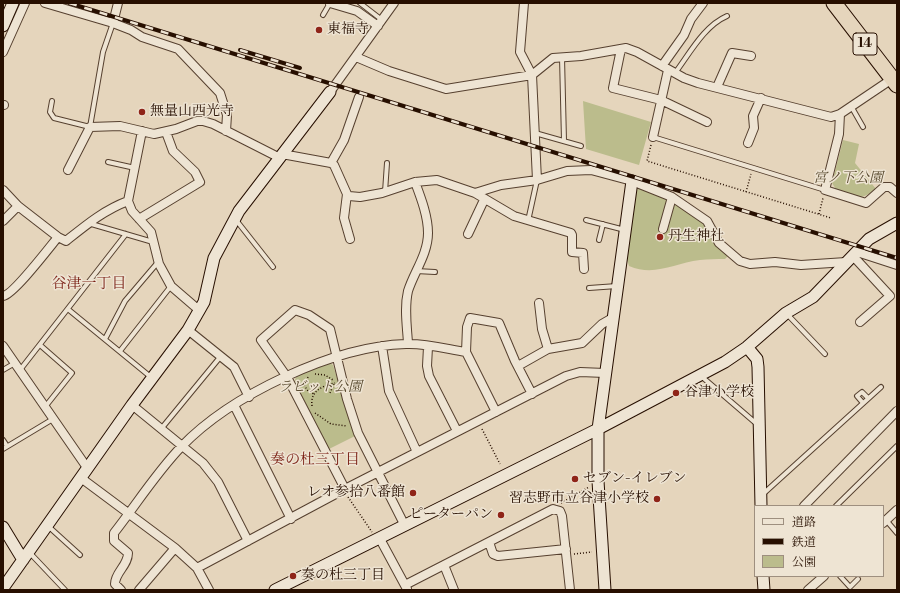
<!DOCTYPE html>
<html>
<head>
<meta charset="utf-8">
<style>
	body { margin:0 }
	#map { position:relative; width:900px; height:593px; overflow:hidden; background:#e5d5bc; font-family:"Libre Bodoni","Noto Serif JP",serif }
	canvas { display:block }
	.frame { position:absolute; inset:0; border:4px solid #270f00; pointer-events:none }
	.legend { position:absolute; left:754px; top:505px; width:130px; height:72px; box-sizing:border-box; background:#eee4d3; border:1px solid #9e8f7f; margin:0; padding:5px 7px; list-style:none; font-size:12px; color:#270f00 }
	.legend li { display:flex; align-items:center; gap:8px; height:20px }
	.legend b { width:20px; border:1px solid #9e8f7f }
</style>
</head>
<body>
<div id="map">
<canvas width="900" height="593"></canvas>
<div class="frame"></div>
<ul class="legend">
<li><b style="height:5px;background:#eee4d3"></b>道路</li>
<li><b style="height:5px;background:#270f00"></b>鉄道</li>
<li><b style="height:11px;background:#bbbc8c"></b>公園</li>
</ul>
</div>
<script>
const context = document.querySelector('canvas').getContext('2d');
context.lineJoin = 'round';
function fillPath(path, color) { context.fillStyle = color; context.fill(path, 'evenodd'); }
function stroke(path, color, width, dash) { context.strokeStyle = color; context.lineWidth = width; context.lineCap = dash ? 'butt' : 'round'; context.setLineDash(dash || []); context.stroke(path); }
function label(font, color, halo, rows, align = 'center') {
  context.font = font + ' "Libre Bodoni","Noto Serif JP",serif'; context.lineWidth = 3; context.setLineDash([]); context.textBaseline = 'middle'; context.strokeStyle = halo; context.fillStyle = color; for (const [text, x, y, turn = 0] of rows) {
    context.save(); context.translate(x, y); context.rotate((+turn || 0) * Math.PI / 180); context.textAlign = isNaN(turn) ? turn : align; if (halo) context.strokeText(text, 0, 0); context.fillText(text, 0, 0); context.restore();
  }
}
fillPath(new Path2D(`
	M583,101L651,122L639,165L586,149Z
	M843,140L859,144L855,163L876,189C859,202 856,197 837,191L832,183Z
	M638,188L687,203L703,222L722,239L729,255L725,259C717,259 708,259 700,260C674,263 655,277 629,266L625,253L633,201Z
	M327,361L333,365L355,436L329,449L294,382L297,375Z`), '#bbbc8c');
const lane = new Path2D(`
	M360,3L382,20
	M323,15L330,3
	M562,57L564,141
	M675,73C690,53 704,26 727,16
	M52,101L50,112L54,118L90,127L103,52L113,23
	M851,106L863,127
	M535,133L581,146
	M653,137L825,190
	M108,162L135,168
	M385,192L387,163
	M236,220L273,267
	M586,220L625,230
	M528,221L537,180
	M88,223L153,242
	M599,240L603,224
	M416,271L435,272
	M589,288L617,286
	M69,310L152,378
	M786,313L825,354
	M105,339L125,301L159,261
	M40,345L72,373L45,407
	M120,351L171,286
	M3,370L15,363
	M20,370L126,234
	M701,376L758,425
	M863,403L857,396L862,392L868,398
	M161,429L221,356
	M3,440L7,446
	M3,449L53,419
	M763,494L881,387
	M836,506L897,446
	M886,520L897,533
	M48,526L80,555
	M29,552L65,590
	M840,576L850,587L858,579`);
const street = new Path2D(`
	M45,3L113,23L131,30L142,37L178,49L220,93L227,115L226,131
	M330,3L357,11L378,26
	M524,3L520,52L532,75L537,180
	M113,23L118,3
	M621,49L613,88L661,100L707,122
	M3,52L25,3
	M356,57L389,71L446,89L532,75L553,58L581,56L626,48L637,52L684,78L698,83L831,117L840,114L892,79
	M662,66L684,35L691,19L703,3
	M717,87L732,53L751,56
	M330,92L394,3
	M3,105H4
	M840,114L839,134L825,190L866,203L884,187H890L897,193
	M142,131L128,201L132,211L151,232L159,264L171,286L200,311
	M653,137L668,70
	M748,143L754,128L753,116L761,98
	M282,154L331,163L334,165L347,194L349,196L360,197L382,193L415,182L437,180L475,193L501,185L537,180L567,171L591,170L632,181L672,197L707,221L719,243L740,261L750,264L775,262L801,265L846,262
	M331,163L344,140L359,97
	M68,170L90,127L120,126L154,134L176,129L197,121H203L213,124L280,158
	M3,190L18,206L58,237L66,241C86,225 104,210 128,201
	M475,193L514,216L571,233L572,235V252L583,253L584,269
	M347,194L344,218L350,239
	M139,219L200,182L195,172L173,151L166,132
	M3,221L18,206
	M663,229L672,197
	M468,234L484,200
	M857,252L897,265
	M853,256L890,296L860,322
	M3,296C13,295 49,248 58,237
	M539,303L542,329L548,349
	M188,330L234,367L249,397
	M408,343C407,326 404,308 408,291C414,272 428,254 428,233C428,216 421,198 415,182
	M3,346L88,469
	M382,346L389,391L417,452
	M428,347L427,366L429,376L457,431
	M518,366L548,349L582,343L602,324L614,317
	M132,405L203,463L218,482L248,541
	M234,405L291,519
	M496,412L466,352L467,327L470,318L499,323L515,361L532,394
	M81,478L175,548L197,568L209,590
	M345,489L287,377L261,340L295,310L309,315L330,329L347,399L358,433L405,526
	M804,506L897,411
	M883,523L897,510
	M380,539L407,589
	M489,542L493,554L498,556L566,549
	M444,565L454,590
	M197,568L345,489L566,376L580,372L605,373
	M405,585L553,509L560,511L562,516L570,590
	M121,590L115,584C115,572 128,566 128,553L114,541V533C136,505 156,473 181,447C231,395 334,346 406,344C425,343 447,349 466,352
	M139,590L175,548
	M808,590L824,576`);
const secondary = new Path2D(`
	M3,26L13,3
	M747,347L757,359L758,367L761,506
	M3,527L23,560
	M763,576L764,590
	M3,588L132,405L188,330L204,302L214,258L239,211L330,92
	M275,590L598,429L725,362L747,347L786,313L813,297L869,239L897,223
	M605,590L598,481V429L632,181`);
const highway = new Path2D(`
	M834,3L897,85`);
stroke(lane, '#56402f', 6);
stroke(street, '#56402f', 10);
stroke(secondary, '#270f00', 13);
stroke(highway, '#270f00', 17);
stroke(new Path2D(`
	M651,145L647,161L831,218
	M746,192L751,174
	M819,214L823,198
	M315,374L325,375L333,380
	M308,377L304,385L308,391L314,394
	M330,393L334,384
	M312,406C310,391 322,386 335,383
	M315,413L331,424L347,426
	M482,429L500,464
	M348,497L372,532
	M561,503L589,487
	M574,554L592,552`), '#270f00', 1.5, [1, 2]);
stroke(lane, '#eee4d3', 4);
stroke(street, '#eee4d3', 8);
stroke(secondary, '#eee4d3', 11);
stroke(highway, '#e5d5bc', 15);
const rail = new Path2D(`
	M69,3L897,258
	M240,50L300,68`);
stroke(rail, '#270f00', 4);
stroke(rail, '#eee4d3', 2.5, [8]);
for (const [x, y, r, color] of [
	[319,30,4,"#8f2418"],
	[142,112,4,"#8f2418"],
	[660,237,4,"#8f2418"],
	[676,393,4,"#8f2418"],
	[575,479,4,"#8f2418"],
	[413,493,4,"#8f2418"],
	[657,499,4,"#8f2418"],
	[501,515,4,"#8f2418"],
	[293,576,4,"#8f2418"]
]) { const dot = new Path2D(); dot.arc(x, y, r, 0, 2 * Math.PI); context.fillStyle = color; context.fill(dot); stroke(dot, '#eee4d3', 1.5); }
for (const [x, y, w] of [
	[865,44,24]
]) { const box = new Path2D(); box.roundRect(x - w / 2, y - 11, w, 22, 3); context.fillStyle = '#eee4d3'; context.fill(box); stroke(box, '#270f00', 1); }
label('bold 13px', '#270f00', null, [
	["14",865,44]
]);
label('14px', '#270f00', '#eee4d3', [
	["東福寺",327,30],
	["無量山西光寺",150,112],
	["丹生神社",668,237],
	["谷津小学校",684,393],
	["セブン-イレブン",583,479],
	["レオ参拾八番館",405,493,"right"],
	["習志野市立谷津小学校",649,499,"right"],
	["ピーターパン",493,515,"right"],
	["奏の杜三丁目",301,576]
], 'left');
label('italic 14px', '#5b4c31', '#eee4d3', [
	["宮ノ下公園",848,179],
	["ラビット公園",320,388]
]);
label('15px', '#7a1f14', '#eee4d3', [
	["谷津一丁目",89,284],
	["奏の杜三丁目",315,460]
]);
</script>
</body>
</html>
